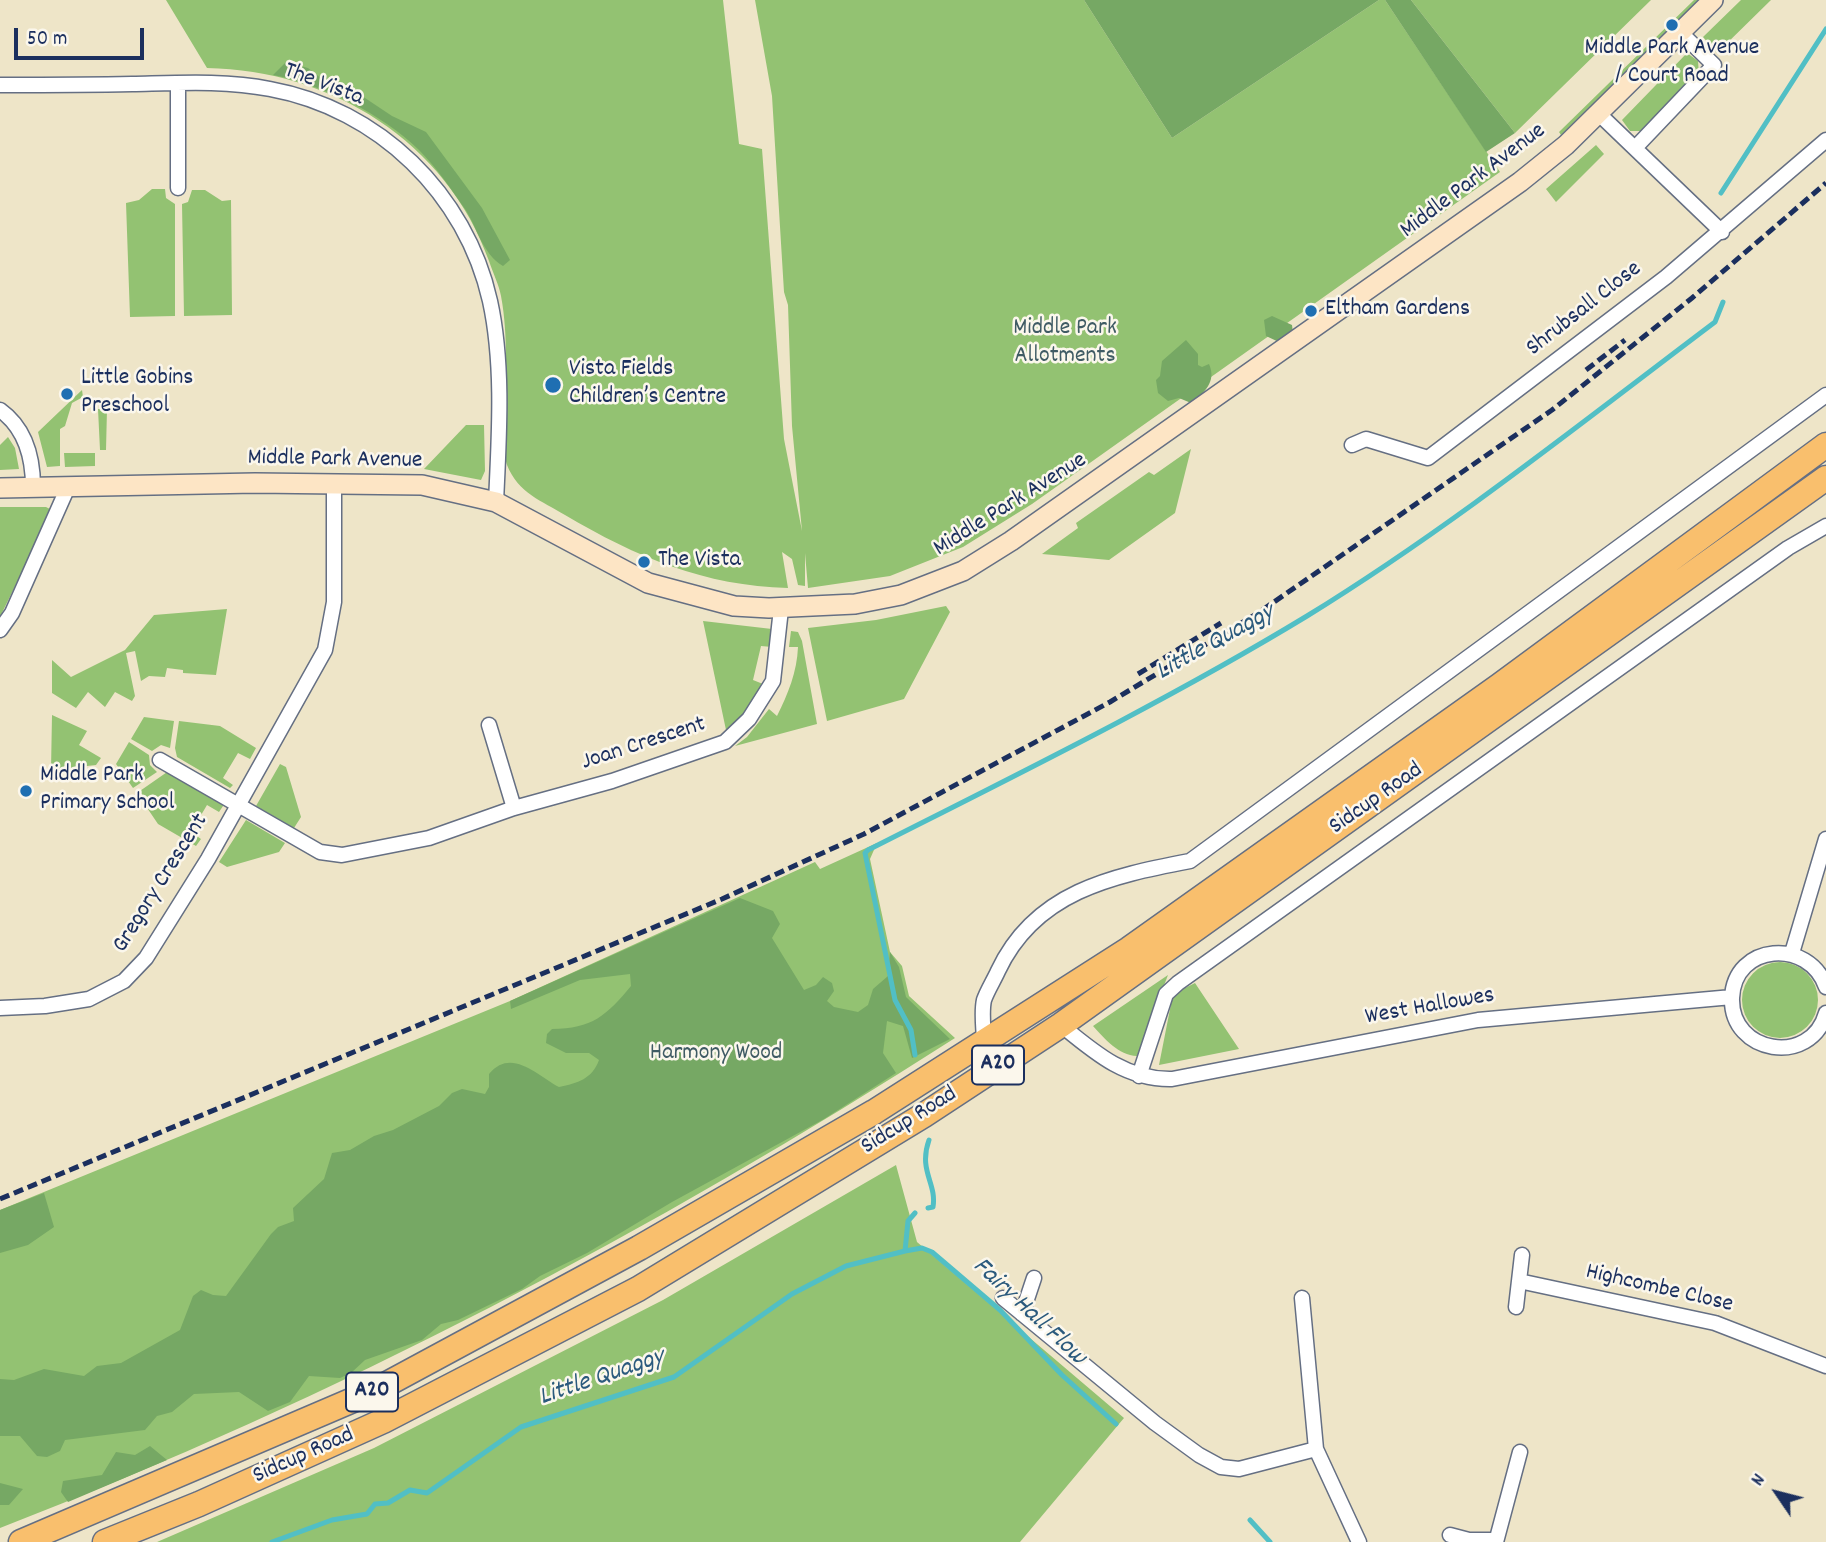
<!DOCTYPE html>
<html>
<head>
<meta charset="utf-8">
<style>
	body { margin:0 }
	#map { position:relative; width:1826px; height:1542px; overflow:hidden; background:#eee5c8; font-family:Dekko,sans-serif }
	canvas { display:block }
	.north { position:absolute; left:1742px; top:1458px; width:70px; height:70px; -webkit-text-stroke:5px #fbf7ec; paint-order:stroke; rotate:305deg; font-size:19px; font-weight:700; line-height:28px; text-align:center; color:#1b2f5e }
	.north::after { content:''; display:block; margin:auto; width:24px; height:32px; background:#1b2f5e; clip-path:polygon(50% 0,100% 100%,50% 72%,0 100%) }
	.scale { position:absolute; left:14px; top:28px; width:130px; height:32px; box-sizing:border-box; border:4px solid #1b2f5e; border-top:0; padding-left:9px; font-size:21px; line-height:24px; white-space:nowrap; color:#1b2f5e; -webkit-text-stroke:5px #fbf7ec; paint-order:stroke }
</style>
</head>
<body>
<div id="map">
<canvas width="1826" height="1542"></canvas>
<div class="north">N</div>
<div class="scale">50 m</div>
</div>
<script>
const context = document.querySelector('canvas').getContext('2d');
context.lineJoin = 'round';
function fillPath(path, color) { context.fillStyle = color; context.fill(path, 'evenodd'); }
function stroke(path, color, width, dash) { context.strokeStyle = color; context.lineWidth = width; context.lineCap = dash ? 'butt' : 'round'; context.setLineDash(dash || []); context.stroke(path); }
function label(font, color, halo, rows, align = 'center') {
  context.font = font + ' Dekko,sans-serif'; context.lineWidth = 5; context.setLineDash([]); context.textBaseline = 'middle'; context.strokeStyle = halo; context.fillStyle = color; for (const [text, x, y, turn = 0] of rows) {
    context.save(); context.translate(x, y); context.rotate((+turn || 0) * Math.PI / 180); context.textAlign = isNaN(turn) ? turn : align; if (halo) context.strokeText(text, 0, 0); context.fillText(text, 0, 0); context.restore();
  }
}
fillPath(new Path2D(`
	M166,0H723L739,144L762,149L784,439L802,531L792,426L788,305L784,292L772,96L755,0H1084L1172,138L1379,0H1385L1500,172L1032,504L963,547L890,576L808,588L805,553V586L798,585L792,559L782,552L788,588C705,586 636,557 565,515C542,501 518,493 507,465C503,455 505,439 505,428C505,386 509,338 501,296C499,285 493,273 489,261C447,142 331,70 207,68Z
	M1411,0H1651L1515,133Z
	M1694,0H1698L1561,135L1559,132Z
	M1741,0H1771L1717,53L1703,37Z
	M1687,53L1698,61L1699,75L1642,131H1630L1622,120Z
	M1596,145L1604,154L1556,202L1546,189Z
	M152,189H165L166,198L175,204V316L130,317L126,203L139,200Z
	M192,190H205L222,201L231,200L232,315L184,316L182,204L188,202Z
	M82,390L83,397L72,403L65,426L60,429V466L47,467L38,432Z
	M98,409H107L106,450H100Z
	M466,425H484L485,471L481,480L424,469Z
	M8,437L15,448L19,469L0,470V445Z
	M1191,449L1175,513L1109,560L1042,554L1078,528L1076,523L1149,472L1154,475Z
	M64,453H95V466L65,467Z
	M0,507H46L52,510L0,617Z
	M946,606L950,612L904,699L827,721L808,628L876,620Z
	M227,609L216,675L183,673V670L167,668L165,677L149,676L141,681L135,651L126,653L135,696L132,701L115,692L105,707L88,692L76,708L52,693V660L71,677L125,650L154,615Z
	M703,621L772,629V647L761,646L753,680L763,684C756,701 742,722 726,730Z
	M791,631L798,632L802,641L817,724L735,746L747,737L769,709L777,716C788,694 797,672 798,647H789Z
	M52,715L87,731L79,745L101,758L96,765L51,770Z
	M144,717L174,721L170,748L161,745L152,751L131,739Z
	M179,721L220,726L256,748L250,759L238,753L223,778L233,785L230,788L177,757L175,748Z
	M129,742L149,755L150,765L157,772L133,788L116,764Z
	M280,764L286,767L301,817L294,828L256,806Z
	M170,770L225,803L219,812L207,805L191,832L201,839L196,846L158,824L137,793Z
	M246,820L285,843L279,852L227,867L219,862Z
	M877,843L870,859L890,952L902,966L909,996L955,1038C653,1232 335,1399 0,1528V1210L510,1001L815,862L820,869Z
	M1742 1000a38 38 0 1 1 76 0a38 38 0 1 1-76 0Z
	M1168,975L1137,1056C1118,1055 1105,1039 1093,1026Z
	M1195,983L1239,1049L1159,1065L1173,994Z
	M896,1165L917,1242L1124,1418L1020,1542H157L374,1448L663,1300Z`), '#93c272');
fillPath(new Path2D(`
	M1084,0H1379L1172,138Z
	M1385,0H1411L1515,133L1486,152Z
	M286,62L308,68L322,79L344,84L392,116L426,132L482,208L510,260L503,266C482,253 478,229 465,209C451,189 437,168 419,150C382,114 324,85 273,75Z
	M1272,316L1292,325L1293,333L1281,343L1266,336L1264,320Z
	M1186,340L1198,354V365L1202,367L1209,364C1217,382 1204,393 1191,403L1179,398L1168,401L1158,393L1156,380L1160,376L1162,361Z
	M740,898L773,911L780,924L772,938L804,990L816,985L823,977L832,983L834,991L827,1001L834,1007L858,1012L868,1005L873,989L888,976L890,952L899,967L906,997L950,1039L912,1058L903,1026L887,1021L883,1053L896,1073L824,1119L672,1202L587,1253L540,1276L522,1289L458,1320L441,1324L422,1340L365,1360L351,1373L340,1378L309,1376L290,1402L268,1411L239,1392L194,1394L172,1412L157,1416L145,1430L65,1440L60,1451L47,1457L37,1456L20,1436H0V1379L14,1380L44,1369L84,1376L97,1366L121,1363L180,1330L193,1296L201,1290L213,1295L226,1296L271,1234L278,1227L294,1221L293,1208L324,1179L332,1153L350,1150L374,1136L393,1130L439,1106L452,1093L462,1089L485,1094L489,1087V1074C511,1047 537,1075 559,1087C578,1083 592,1079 599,1060L589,1053H566L546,1043L547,1034L552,1029C592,1029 607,1015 631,986L630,974L580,980L511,1009L510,1001Z
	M44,1193L54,1227L28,1245L0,1253V1210Z
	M150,1446L167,1460L68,1502L61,1492L63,1481L102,1475L116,1452L135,1455Z
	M0,1483L23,1489L9,1505H0Z`), '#76a864');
stroke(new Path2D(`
	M1721,193L1826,29
	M915,1055L911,1030L895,1000L865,853L868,850C1014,776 1167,701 1307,616C1450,528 1581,423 1715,322L1723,302
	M928,1208L933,1207C937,1183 918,1171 929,1140
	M905,1251L922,1248L932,1252L1000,1310L1062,1375L1116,1424
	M1250,1520L1270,1542
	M272,1542L332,1520L367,1514L375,1504L388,1503L410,1490L427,1493L521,1427L674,1377L792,1294L846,1266L905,1251L908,1221L915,1213`), '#51bfc5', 5);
const street = new Path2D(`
	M178,83V188
	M0,85C44,85 88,85 132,84C178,83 225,80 270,89C379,109 466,194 490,301C504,365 499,437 496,502
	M1598,113L1722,232
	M1635,148L1714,65L1680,32
	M0,410C25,428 33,457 33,487
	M1352,445L1366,439L1428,458L1666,277L1826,140
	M0,630L12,613L68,487
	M489,725L514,808
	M160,760L320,852L342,855L429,838L514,808L612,781L725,742L749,719L773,681L781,609
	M1792,953L1826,839
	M1826,987C1809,938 1734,943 1732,998C1730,1054 1811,1067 1826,1013
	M0,1008L45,1006L89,999L124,981L146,958L208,859L325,650L334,602V483
	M1061,1025C1095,1053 1126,1080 1172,1079L1478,1020L1732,997
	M984,1043C984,1030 981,1013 984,1000C987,991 994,980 998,971C1035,892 1111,876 1190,861L1826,395
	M1139,1076L1166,994L1178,983L1788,548L1826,526
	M1519,1281L1715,1323L1826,1366
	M1003,1298L1155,1423L1199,1455L1221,1467L1239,1469L1316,1449
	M1302,1298L1316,1449L1359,1542
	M1516,1307L1522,1255
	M1022,1314L1034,1278
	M1450,1535L1469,1540H1496
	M1496,1542L1520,1452`);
const secondary = new Path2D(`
	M0,488L255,483L422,485L496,502L648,583L734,606L769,608L855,604L901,595L963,571L1011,541L1520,182L1566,145L1713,0`);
const highway = new Path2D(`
	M21,1542L374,1391L639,1248L874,1112L1129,949L1499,686L1826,445
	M105,1542L199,1504L383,1421L638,1289L924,1115L1061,1025L1826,478`);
stroke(street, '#656f83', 17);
stroke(secondary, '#656f83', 22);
stroke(highway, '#656f83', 27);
stroke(street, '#fff', 14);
stroke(secondary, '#fde5c5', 19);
stroke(highway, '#f9bf6d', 24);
stroke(new Path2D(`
	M1586,370L1625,340
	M1138,674L1221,623
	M0,1199L722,899L864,834L1110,702L1258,613L1552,410L1692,298L1826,183`), '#1b2f5e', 5, [10, 5]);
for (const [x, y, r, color] of [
	[1672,25,7,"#1f6fb2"],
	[1311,311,7,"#1f6fb2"],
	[553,385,9,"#1f6fb2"],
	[67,394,7,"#1f6fb2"],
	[644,562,7,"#1f6fb2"],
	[26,791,7,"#1f6fb2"]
]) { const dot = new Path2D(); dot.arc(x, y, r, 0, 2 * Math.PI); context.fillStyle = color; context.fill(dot); stroke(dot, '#fbf7ec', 2.5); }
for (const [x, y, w] of [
	[998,1065,52],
	[372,1392,52]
]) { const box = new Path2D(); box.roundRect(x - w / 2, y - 19.5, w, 39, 5); context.fillStyle = '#fbf7ec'; context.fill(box); stroke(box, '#1b2f5e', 2); }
label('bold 23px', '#1b2f5e', null, [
	["A20",998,1065],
	["A20",372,1392]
]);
label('24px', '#1b2f5e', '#fbf7ec', [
	["Middle Park Avenue",1672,50,"center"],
	["/ Court Road",1672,78,"center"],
	["Eltham Gardens",1325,311],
	["Vista Fields",569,371],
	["Children’s Centre",569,399],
	["Little Gobins",81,380],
	["Preschool",81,408],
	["The Vista",658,562],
	["Middle Park",40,777],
	["Primary School",40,805]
], 'left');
label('24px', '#1b2f5e', '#fbf7ec', [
	["The Vista",323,86,21],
	["Middle Park Avenue",1474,182,-37],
	["Shrubsall Close",1585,310,-38],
	["Middle Park Avenue",335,461,1],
	["Middle Park Avenue",1011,506,-32],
	["Joan Crescent",644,745,-18],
	["Sidcup Road",1377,800,-35],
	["Gregory Crescent",162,884,-58],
	["West Hallowes",1430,1008,-10],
	["Sidcup Road",910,1122,-32],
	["Highcombe Close",1659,1290,13],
	["Sidcup Road",304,1457,-24]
]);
label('24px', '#3f5b64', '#fbf7ec', [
	["Middle Park",1065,330],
	["Allotments",1065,358],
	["Harmony Wood",716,1055]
]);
label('italic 26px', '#2b5a7d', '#fbf7ec', [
	["Little Quaggy",1216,644,-29],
	["Fairy Hall Flow",1028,1313,43],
	["Little Quaggy",602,1379,-19]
]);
</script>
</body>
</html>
